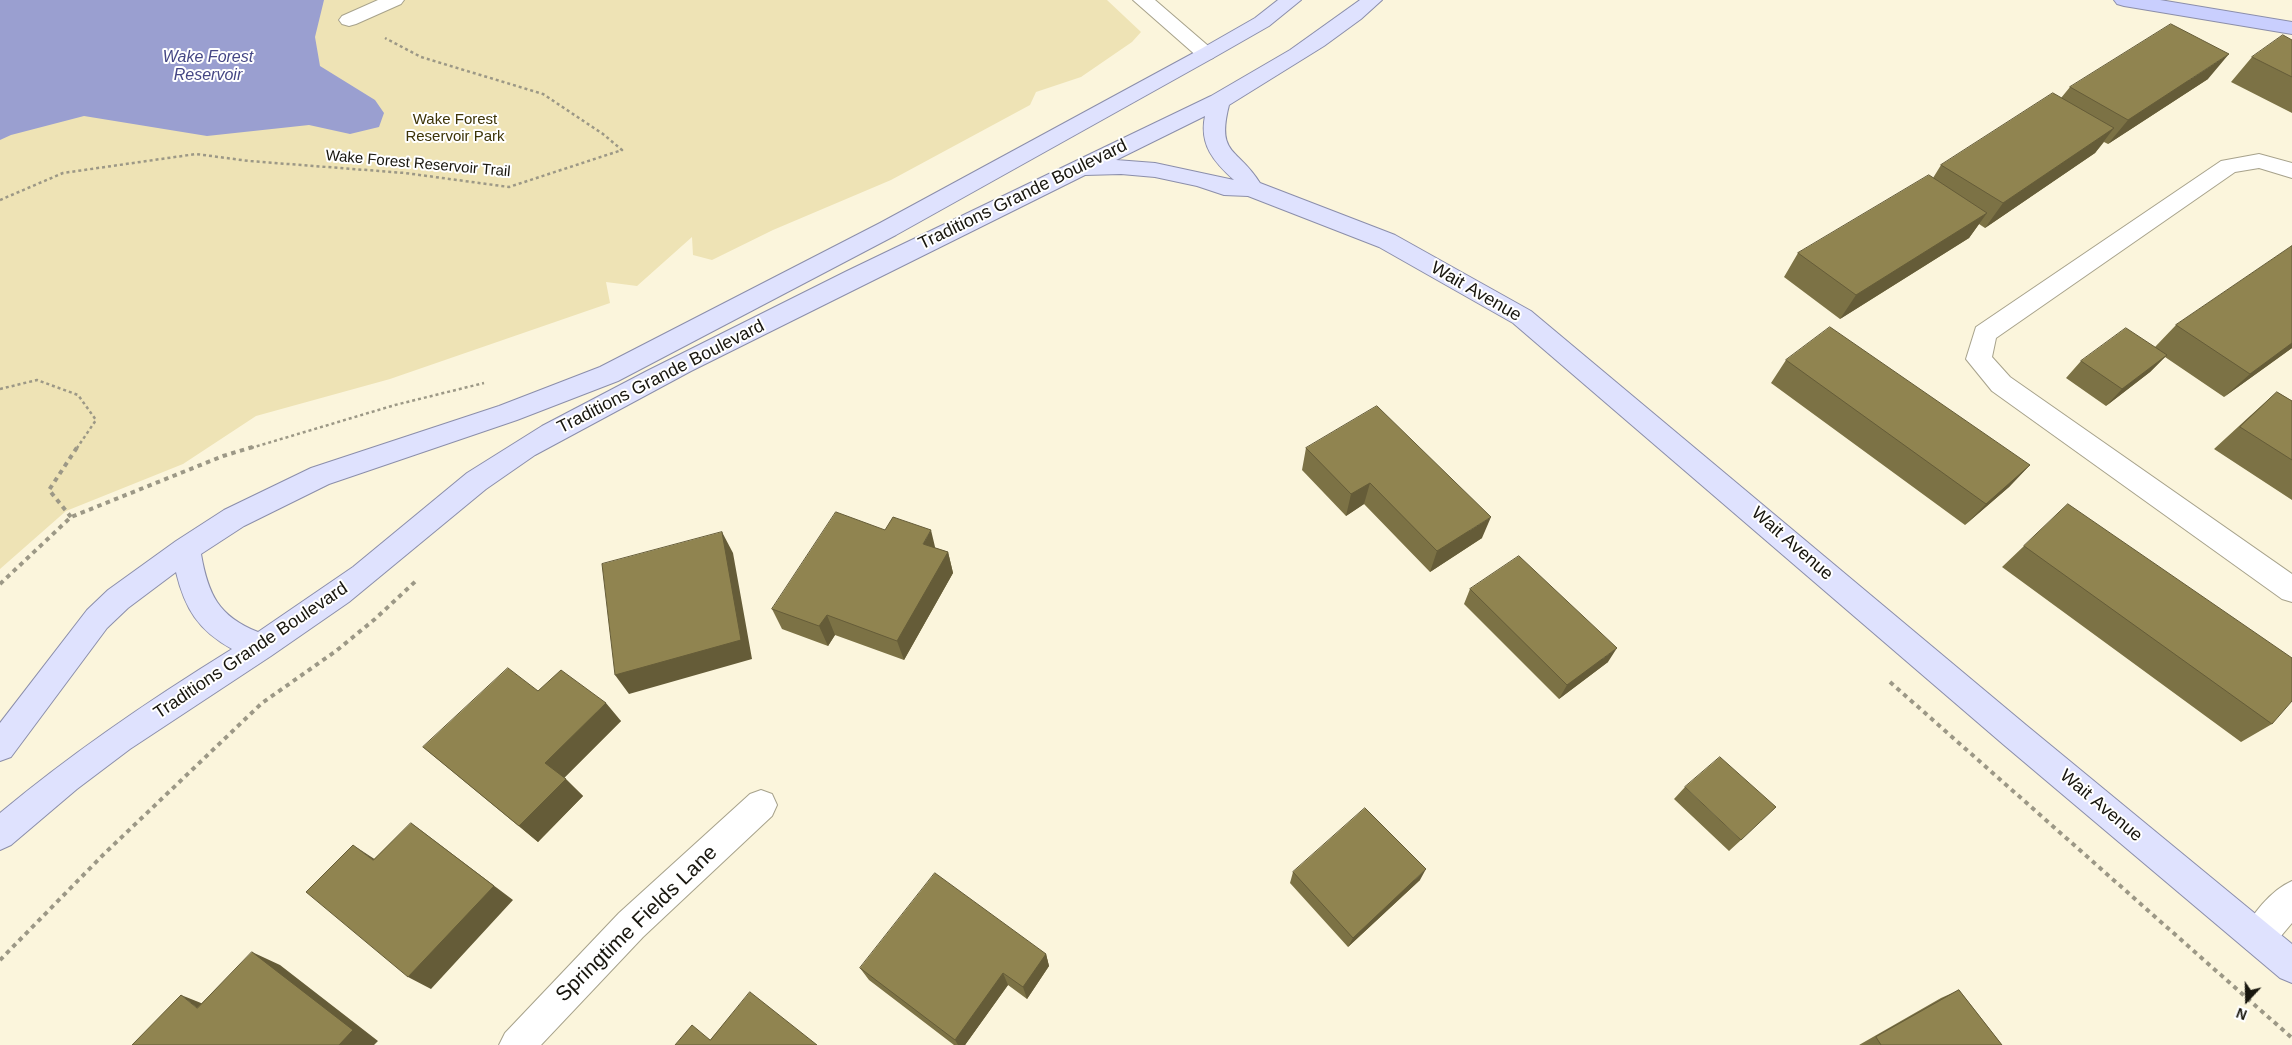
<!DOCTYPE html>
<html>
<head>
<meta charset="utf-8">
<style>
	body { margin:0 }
	#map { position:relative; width:2292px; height:1045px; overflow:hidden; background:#fbf5dc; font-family:Helvetica,sans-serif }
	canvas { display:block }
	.north { position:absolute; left:2222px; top:975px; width:50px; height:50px; -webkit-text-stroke:4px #fff; paint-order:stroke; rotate:201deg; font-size:14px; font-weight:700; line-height:20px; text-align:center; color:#18160e }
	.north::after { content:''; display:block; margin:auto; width:18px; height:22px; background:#18160e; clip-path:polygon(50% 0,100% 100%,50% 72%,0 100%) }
</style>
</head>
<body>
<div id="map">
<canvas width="2292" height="1045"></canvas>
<div class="north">N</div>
</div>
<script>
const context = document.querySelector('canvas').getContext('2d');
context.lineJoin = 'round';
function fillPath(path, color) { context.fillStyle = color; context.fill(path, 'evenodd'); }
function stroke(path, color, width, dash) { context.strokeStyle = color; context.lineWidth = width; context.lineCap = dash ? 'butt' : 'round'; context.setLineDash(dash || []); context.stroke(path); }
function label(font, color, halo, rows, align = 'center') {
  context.font = font + ' Helvetica,sans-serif'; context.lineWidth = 4; context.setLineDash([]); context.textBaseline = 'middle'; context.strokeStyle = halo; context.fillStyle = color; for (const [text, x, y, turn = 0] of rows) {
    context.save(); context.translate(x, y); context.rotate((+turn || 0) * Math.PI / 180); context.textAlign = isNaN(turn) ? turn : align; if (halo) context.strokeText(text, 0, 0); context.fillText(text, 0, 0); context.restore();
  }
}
fillPath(new Path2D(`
	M0,0H1107L1141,32L1132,42L1081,77L1036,92L1030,105L891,180L773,230L712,260L693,255L692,237L637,286L606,282L610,303L390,379L256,416L183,464L66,511L0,569Z`), '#eee3b5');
fillPath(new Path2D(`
	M0,0H324L315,37L320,66L375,100L384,113L379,127L350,134L309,125L207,136L84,116L11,135L0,140Z`), '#9a9fd0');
const minor = new Path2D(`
	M378,0H404L401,4L356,24L349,26L342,24L339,20L342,16Z
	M1133,0H1155L1213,50L1216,54L1213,58L1206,60L1199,58Z
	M2259,154L2292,163V178L2259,168L2235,172L1996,338L1992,357L2010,377L2292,574V602L2282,599L1992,391L1966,359L1976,327L2221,161Z
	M761,790L772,794L777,805L772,816L643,937L541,1045H499L505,1033L619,913L750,794Z
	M2292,881V923L2270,949L2258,954L2246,949L2241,937C2250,916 2271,890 2292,881Z`);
const major = new Path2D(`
	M1278,0H1301L1269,26L1213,58L896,235L618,381L517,420L329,484L244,526L201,554C208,594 218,616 258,632L353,567L467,473L542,426L647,371L847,271L1211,96L1290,50L1360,0H1382L1361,19L1324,46L1229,105C1216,156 1238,147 1260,183L1395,235L1531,311L2026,725L2292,944V983L2280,978L2004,745L1513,323L1379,247L1248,196L1224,195L1197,186L1155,177L1121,174L1085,175L691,371L535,455L486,489L349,602L271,656L130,749L77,789L11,845L0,850V813C73,752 151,699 232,649C198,630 185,609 176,572L128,608L107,628L11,757L0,761V723L87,610L108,590L176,541L224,510L311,468L499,406L600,367L880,223L1199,50L1255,18ZM1205,116C1199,145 1214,162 1234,180L1155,163L1116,160Z`);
const highway = new Path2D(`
	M2114,0H2160L2292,22V34L2124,6L2117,4Z`);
stroke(minor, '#a7a28b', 2);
stroke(major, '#8b8eaa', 2);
stroke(highway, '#8b8eaa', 2);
stroke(new Path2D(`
	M0,200L63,173L196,154L249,161L405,173L509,187L622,150L603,134L543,94L421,57L385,38
	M0,389L37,380L78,395L96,420L77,448
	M251,448L395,405L484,383`), '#9c9886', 2.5, [3, 3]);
stroke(new Path2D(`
	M71,517L49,490L78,446
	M0,584L71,517L223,456L256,446
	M1890,682L2292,1038
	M0,960L104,854L262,703L336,651L375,619L418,579`), '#9c9886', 4, [4.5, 4.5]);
fillPath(minor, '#fff');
fillPath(major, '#dfe2fe');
fillPath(highway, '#c9cffe');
fillPath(new Path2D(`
	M2292,40V113L2231,82L2252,57Z
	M2208,79L2108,144L2104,142L2095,153L1985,228L1979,224L1969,238L1840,319L1784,277L1798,253L1933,178L1941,165L2061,98L2070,87Z
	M2292,246V348L2224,397L2165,357L2150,372L2106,406L2066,378L2081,361L2155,347L2176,325Z
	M1786,360L2030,465L2009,487L1965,525L1771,383Z
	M2277,392L2292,401V500L2214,449L2251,415Z
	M1306,448L1482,538L1430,572L1364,504L1346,516L1302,470Z
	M2068,504L2272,724L2241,742L2002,567Z
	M936,548L948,552L953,573L904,660L835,635L828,646L782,629L772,609Z
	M1470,589L1608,662L1559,699L1464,604Z
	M538,691L621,721L564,778L583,796L538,842L423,747Z
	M1685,787L1741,840L1729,851L1674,799Z
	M1293,872L1420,880L1348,947L1290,883Z
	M1046,954L1049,966L1027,999L1008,985L965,1045H954L869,980L860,968Z
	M1959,990L2002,1045H1859L1941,998Z`), '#7c7245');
fillPath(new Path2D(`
	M2229,54L2208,79L2108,144L2128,120Z
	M2114,128L2095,153L1985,228L2003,203Z
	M1987,213L1969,238L1840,319L1856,295Z
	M2292,343V348L2224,397L2250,374Z
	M2167,355L2150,372L2106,406L2122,389Z
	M2030,465L2009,487L1965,525L1986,504Z
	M1370,483L1364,504L1346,516L1351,494Z
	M1491,517L1482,538L1430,572L1437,551Z
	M931,530L936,551L923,544Z
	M722,532L733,553L752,659L629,694L615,675Z
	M948,552L953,573L904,660L897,641Z
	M827,615L835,635L828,646L819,626Z
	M1617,648L1608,662L1559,699L1567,685Z
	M606,703L621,721L562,780L545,763Z
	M566,779L583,796L538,842L519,826Z
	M411,823L513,900L431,989L408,977Z
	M353,845L376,860H373Z
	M1426,869L1420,880L1348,947L1353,938Z
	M252,952L280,965L378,1041L374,1045H339Z
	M1046,954L1049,966L1027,999L1023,987Z
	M1003,973L1008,985L965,1045H958L955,1040Z
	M181,995L211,1007L197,1008Z`), '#655c38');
const building = new Path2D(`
	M2171,24L2229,54L2128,120L2070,87Z
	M2283,35L2292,40V77L2252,57Z
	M2053,93L2114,128L2003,203L1941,165Z
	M1929,175L1987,213L1856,295L1798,253Z
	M2292,246V343L2250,374L2176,325Z
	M1830,327L2030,465L1986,504L1786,360Z
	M2126,328L2167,355L2122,389L2081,361Z
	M2277,392L2292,401V460L2240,427Z
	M1377,406L1491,517L1437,551L1370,483L1351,494L1306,448Z
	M2068,504L2292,658V701L2272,724L2024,546Z
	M836,512L885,530L893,517L931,530L923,544L948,552L897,641L827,615L819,626L772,609Z
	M722,532L741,640L615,675L602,564Z
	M1519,556L1617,648L1567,685L1470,589Z
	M508,668L538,691L561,670L606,703L545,763L566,779L519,826L423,747Z
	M1720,757L1776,807L1741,840L1685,787Z
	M1365,808L1426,869L1353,938L1293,872Z
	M411,823L494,886L408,977L306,892L353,845L373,860Z
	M935,873L1046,954L1023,987L1003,973L955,1040L860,968Z
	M252,952L353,1030L339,1045H132L181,995L197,1008Z
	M1959,990L2002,1045H1881L1876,1037Z
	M750,992L817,1045H675L692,1025L710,1040Z`);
fillPath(building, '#908450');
stroke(building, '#655c38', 1);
label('15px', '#3d3407', '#fff', [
	["Wake Forest",455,120],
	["Reservoir Park",455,137]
]);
label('15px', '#18160e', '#fff', [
	["Wake Forest Reservoir Trail",418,164,5]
]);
label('italic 16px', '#454785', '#fff', [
	["Wake Forest",208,58],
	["Reservoir",208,76]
]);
label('18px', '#18160e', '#fff', [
	["Traditions Grande Boulevard",1023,195,-26],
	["Wait Avenue",1476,292,30],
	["Traditions Grande Boulevard",661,377,-27],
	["Wait Avenue",1792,544,41],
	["Traditions Grande Boulevard",251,651,-34],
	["Wait Avenue",2101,806,40]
]);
label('21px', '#18160e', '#fff', [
	["Springtime Fields Lane",637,924,-44]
]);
</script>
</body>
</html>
